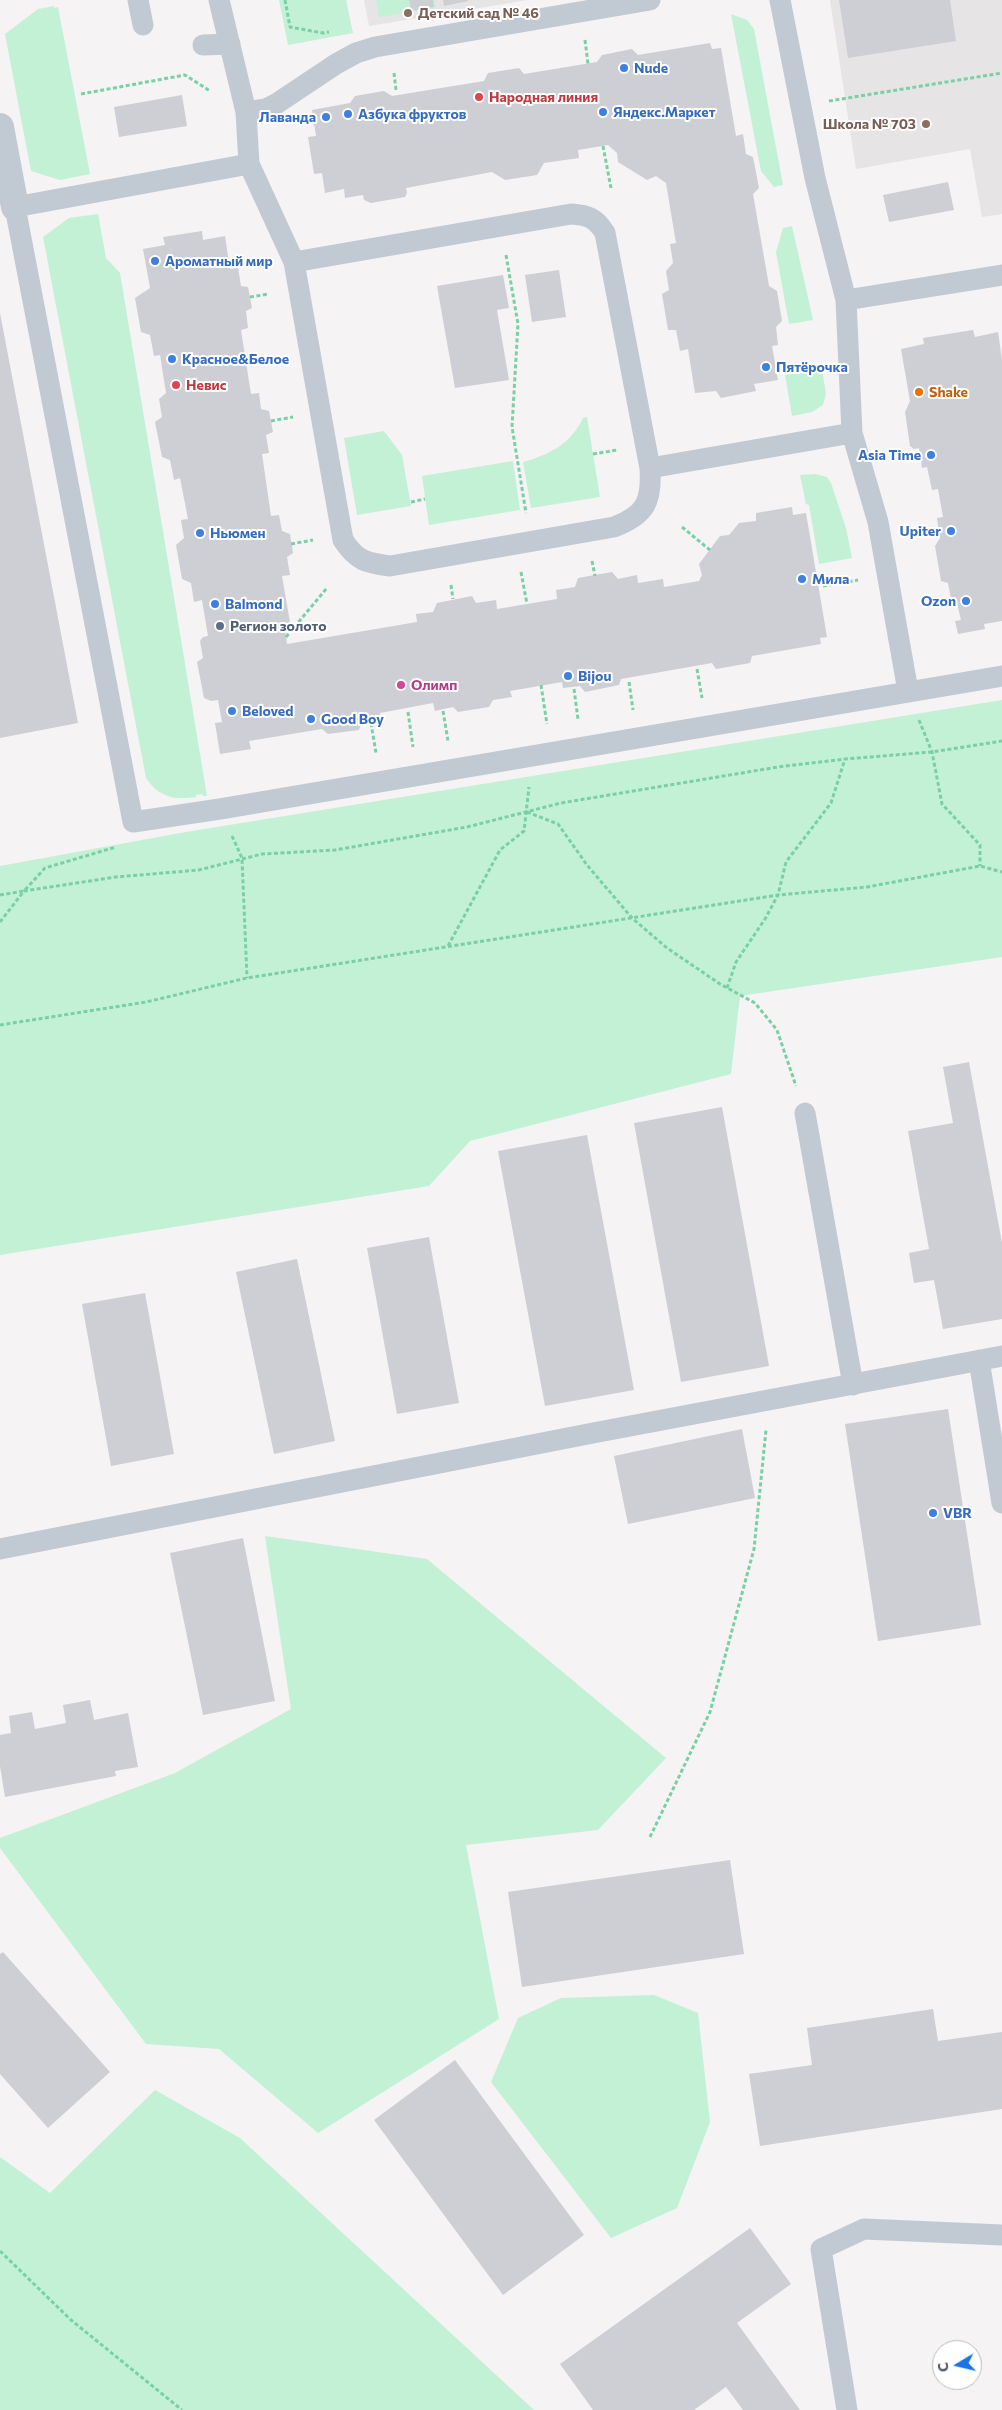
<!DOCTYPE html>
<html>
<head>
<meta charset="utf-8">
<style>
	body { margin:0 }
	#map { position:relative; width:1002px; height:2410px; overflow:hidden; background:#f5f3f3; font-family:Commissioner,sans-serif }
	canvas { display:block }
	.north { position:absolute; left:932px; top:2340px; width:50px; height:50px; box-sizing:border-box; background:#fff; border:1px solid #b7bbc0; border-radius:50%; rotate:261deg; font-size:14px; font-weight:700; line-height:20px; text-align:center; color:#4a5661 }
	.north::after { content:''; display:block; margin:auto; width:18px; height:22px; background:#1a73e8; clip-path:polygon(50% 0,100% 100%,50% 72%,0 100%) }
</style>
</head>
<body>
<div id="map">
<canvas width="1002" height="2410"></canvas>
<div class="north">С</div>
</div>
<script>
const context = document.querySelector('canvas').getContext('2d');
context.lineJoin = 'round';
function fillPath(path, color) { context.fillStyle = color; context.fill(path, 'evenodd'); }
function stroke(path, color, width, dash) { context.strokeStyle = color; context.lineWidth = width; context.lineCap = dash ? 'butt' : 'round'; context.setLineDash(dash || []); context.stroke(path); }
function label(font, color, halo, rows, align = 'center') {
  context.font = font + ' Commissioner,sans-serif'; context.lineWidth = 4; context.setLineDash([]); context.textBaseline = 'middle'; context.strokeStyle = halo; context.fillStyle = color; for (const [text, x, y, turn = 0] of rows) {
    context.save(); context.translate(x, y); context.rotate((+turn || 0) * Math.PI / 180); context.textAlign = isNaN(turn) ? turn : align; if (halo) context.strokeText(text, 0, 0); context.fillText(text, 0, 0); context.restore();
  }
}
fillPath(new Path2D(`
	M364,0H528L369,26Z
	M830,0H1002V214L982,217L970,149L856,169Z`), '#e6e4e5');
fillPath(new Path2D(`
	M279,0H346L353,33L288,45Z
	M376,0H435L436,8L379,17Z
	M54,6V8L58,7L90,174L60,180L31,171L5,34L38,9Z
	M731,14L747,20L754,29L783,185L774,187L761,171Z
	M98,214L106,258L120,273L207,796H203L202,794L196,795V797C174,800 160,798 146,778L43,237L69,218Z
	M792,226L813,320L789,324L776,252L783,228Z
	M822,369L826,394L823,405L812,412L792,416L785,375Z
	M587,417L600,497L531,508L523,462C549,455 571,444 583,418Z
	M384,431L402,455L411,506L357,515L344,438Z
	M513,461L520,510L429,525L422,476Z
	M815,474L827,477L831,483L846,528L852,558L819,564L809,505L806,504L800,475Z
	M1002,700V957L740,996L731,1074L470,1141L429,1186L0,1255V866L186,832Z
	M265,1536L427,1559L666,1758L598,1830L466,1845L499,2019L318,2133L219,2049L146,2044L0,1848V1838L175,1773L291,1709Z
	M654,1995L698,2013L710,2122L677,2208L611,2238L491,2082L518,2018L561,1998Z
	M155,2090L240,2138L534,2410H0V2157L50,2193Z`), '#c3f1d5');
fillPath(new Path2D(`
	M409,0H433L434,7L411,11Z
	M443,0H468V1L444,6Z
	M839,0H950L956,41L848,58Z
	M710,43L712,49L721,48L736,136L743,134L746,154L753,157L759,188L753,194L769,286L777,291L782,321L776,327L778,345L772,346L778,380L754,384L756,391L721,398L716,391L695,393L688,349L680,351L676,330H668L662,294L669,290L666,271L673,263L670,244L676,243L666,183L656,176L647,180L618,162L617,153L608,145L578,150L579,158L544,163L537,175L505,180L492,172L406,188L407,193L405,197L371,203L364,200L363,195L345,198L344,189L325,193L322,173L314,174L308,137L316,136L312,110L350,103L355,96L384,91L392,96L484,81L488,73L519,68L524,74L597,62L602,55L632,49L638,55Z
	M182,95L187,126L119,137L114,107Z
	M948,182L954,210L889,222L883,195Z
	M202,231L203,240L225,236L230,269L238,268L241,286L248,287L250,297L252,308L246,311L248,328L241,330L251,394L259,393L261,409L269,411L273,432L266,435L269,453L262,454L271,516L279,515L282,531L290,534L293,553L287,557L290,575L282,576L291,628L285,629L287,644L417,622L416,614L433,612L437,603L472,596L476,603L496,600L497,609L557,599L556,590L575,587L578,578L612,572L618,579L637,575L638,583L663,579L664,587L699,581L702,575L699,564L720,536L729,535L739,523L756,521V513L792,507L793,515L806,513L827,637L820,638L821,644L752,656L750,663L716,669L712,663L621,679L619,685L585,692L580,686L563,688L562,682L510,691L512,697L493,700L489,707L458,712L453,707L435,711L433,703L380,713L381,719L362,722L359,730L328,734L322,729L249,741L251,749L220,754L215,723L222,722L218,700L211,701L204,698L197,662L203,658L200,641L203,637L208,636L202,600L194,602L191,583L182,579L176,545L184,538L181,520L188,519L180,478L174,480L170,460L162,457L155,422L162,417L159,399L166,393L160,355L154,356L150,335L141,332L135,298L150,288L143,249L165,245L163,237Z
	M559,270L566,317L532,322L525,275Z
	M503,275L509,308L497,310L509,380L455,388L437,286Z
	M0,313L78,723L0,738Z
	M973,330L975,337L998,332L1002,359V621L984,624L985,629L958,634L955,621L961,620L957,603L952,604L948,583L941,581L935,546L940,538L937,518L943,517L938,489L932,490L927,467L922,468L919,448L914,449L910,446L905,412L910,401L901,349L924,344L923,338Z
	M969,1062L1002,1243V1319L943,1329L934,1280L914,1283L909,1253L929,1249L908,1131L953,1123L943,1067Z
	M722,1107L769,1366L681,1382L634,1123Z
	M587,1135L634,1390L545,1406L498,1151Z
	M429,1237L459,1403L397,1414L367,1248Z
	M297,1259L335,1441L274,1454L236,1272Z
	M145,1293L174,1454L111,1466L82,1304Z
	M948,1409L981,1625L878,1641L845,1424Z
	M742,1429L755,1498L628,1524L614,1456Z
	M243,1538L275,1701L203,1715L170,1553Z
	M90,1700L94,1720L128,1713L138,1767L115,1771L116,1776L5,1797L0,1766V1735L11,1733L9,1716L32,1712L35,1729L66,1723L63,1705Z
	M730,1860L744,1954L522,1987L508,1892Z
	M3,1952L110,2072L48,2128L0,2074V1954Z
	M933,2009L938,2041L1002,2032V2109L760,2146L749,2074L812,2065L807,2028Z
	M455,2060L584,2235L503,2295L374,2120Z
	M750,2228L791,2284L737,2323L800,2410H743L726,2387L694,2410H593L560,2364Z`), '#cdcfd5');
stroke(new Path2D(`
	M285,0L290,27L323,33L329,32
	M585,40L588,64
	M394,73L396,90
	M81,94L185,75L210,91
	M829,101L1002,73
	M603,146L611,188
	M506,255L518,324L512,427L526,513
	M250,297L269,294
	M271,421L293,417
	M593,454L617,450
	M411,502L425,499
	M682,527L710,550
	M291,544L313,540
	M592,561L595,576
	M521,572L527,604
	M451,585L453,599
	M823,586L858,580
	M286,637L327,588
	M697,669L702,698
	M629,682L633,710
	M541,685L547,724
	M574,689L578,719
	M443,711L448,741
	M408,712L413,747
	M919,720L932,752L942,804L980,845V866
	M371,723L376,753
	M527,812L558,824L587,865L632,918L667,948L720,984L755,1003L777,1030L796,1086
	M232,836L242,858L247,978
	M0,895L24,891L45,868L116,847
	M0,922L24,891L116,877L199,870L262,854L335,850L467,827L561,803L778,767L845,759L932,752L1002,741
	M448,946L500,850L524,831L529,787
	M727,988L736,962L765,919L778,895L786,862L831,803L845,759
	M0,1025L146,1002L247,978L778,895L867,887L980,866L1002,872
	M650,1837L710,1712L754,1549L766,1430
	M0,2251L71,2320L182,2410`), '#7ad0a6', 3, [4, 2.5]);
stroke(new Path2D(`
	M138,0L143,25
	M219,0L246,112
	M780,0L815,178L846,300L852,433L878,522L908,691
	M203,45L230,44
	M249,164L246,112L266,109L276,104L336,64L356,53L375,47L650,0
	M294,262L571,214C588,215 596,218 605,233L650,468C652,501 646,515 614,527L390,566C366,563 357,561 343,540L294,262L249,164L15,207L133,822L220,809L1002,676
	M846,300L1002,275
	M650,468L852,433
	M805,1113L853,1385
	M979,1360L1002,1503
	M0,1549L593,1433L1002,1356
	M847,2410L821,2249L864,2229L1002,2235`), '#c1cad2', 21);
stroke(new Path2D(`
	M0,127L15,207`), '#c1cad2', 28);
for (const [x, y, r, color] of [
	[408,13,5,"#8d6e63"],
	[624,68,5,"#3f7fe0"],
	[479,97,5,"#e0444e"],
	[603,112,5,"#3f7fe0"],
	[348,114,5,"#3f7fe0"],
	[326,117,5,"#3f7fe0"],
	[926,124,5,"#8d6e63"],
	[155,261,5,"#3f7fe0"],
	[172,359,5,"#3f7fe0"],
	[766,367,5,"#3f7fe0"],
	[176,385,5,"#e0444e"],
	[919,392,5,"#e8710a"],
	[931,455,5,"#3f7fe0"],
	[951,531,5,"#3f7fe0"],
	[200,533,5,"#3f7fe0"],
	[802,579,5,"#3f7fe0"],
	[966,601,5,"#3f7fe0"],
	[215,604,5,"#3f7fe0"],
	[220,626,5,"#5c6f8a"],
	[568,676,5,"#3f7fe0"],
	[401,685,5,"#d1479c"],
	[232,711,5,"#3f7fe0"],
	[311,719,5,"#3f7fe0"],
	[933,1513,5,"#3f7fe0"]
]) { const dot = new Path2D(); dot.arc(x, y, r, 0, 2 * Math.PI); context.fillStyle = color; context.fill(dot); stroke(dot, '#fff', 2); }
label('bold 14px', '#785e54', '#fff', [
	["Детский сад № 46",418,13],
	["Школа № 703",916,124,"right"]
], 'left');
label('bold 14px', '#366cbe', '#fff', [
	["Nude",634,68],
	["Яндекс.Маркет",613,112],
	["Азбука фруктов",358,114],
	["Лаванда",316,117,"right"],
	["Ароматный мир",165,261],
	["Красное&Белое",182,359],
	["Пятёрочка",776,367],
	["Asia Time",921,455,"right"],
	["Upiter",941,531,"right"],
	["Ньюмен",210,533],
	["Мила",812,579],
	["Ozon",956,601,"right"],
	["Balmond",225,604],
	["Bijou",578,676],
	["Beloved",242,711],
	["Good Boy",321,719],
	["VBR",943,1513]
], 'left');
label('bold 14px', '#be3a42', '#fff', [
	["Народная линия",489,97],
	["Невис",186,385]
], 'left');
label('bold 14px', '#c56008', '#fff', [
	["Shake",929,392]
], 'left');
label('bold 14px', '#4e5e75', '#fff', [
	["Регион золото",230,626]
], 'left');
label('bold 14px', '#b23c85', '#fff', [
	["Олимп",411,685]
], 'left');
</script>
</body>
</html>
